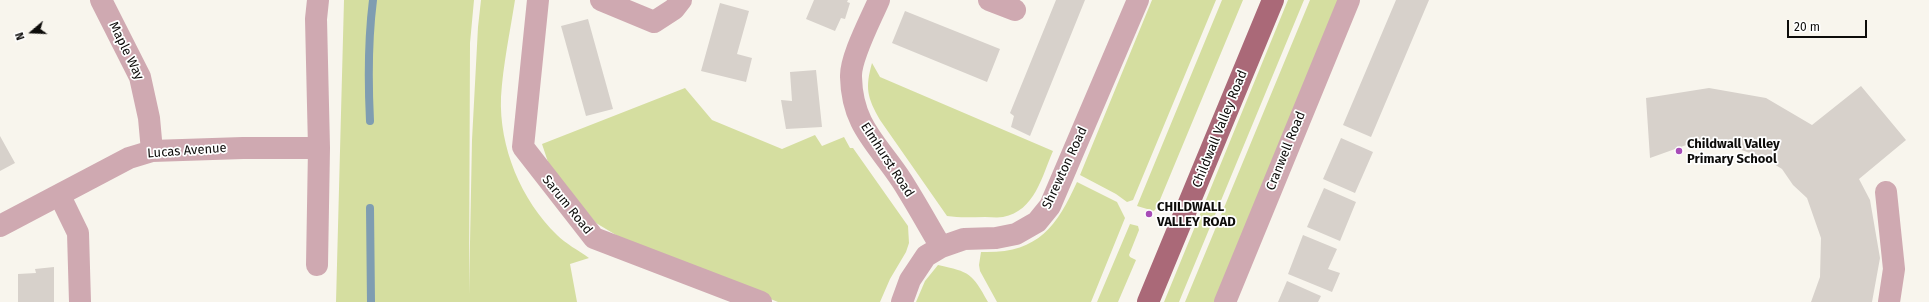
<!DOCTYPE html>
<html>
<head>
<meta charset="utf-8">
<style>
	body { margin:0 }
	#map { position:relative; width:1929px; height:302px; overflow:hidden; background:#f8f5ed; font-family:"Fira Sans",sans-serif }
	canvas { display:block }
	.north { position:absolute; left:12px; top:12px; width:40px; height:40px; -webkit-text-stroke:3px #fff; paint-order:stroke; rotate:251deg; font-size:11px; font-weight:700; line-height:16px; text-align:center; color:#0d0c0a }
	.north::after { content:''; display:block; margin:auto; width:14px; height:18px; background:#0d0c0a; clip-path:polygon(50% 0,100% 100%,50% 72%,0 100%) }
	.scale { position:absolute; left:1787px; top:20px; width:80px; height:18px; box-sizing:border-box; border:2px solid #0d0c0a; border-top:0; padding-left:5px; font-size:12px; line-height:14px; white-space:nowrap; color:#0d0c0a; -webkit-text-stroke:3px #fff; paint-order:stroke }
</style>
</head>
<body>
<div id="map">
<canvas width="1929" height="302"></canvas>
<div class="north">N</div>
<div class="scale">20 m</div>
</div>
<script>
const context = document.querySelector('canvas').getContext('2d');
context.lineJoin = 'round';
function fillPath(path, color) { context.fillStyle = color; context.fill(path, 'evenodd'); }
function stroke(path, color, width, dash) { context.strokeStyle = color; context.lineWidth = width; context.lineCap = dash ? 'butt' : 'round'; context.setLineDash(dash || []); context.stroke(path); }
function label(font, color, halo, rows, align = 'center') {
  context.font = font + ' "Fira Sans",sans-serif'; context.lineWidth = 3.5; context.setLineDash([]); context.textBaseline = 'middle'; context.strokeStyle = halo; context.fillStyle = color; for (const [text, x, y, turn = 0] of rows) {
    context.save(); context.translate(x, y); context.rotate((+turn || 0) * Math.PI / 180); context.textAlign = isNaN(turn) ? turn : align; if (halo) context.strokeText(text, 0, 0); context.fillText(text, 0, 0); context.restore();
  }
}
fillPath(new Path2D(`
	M344,0H474L470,43L469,294L472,140L478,27L481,0H515C510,32 503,65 501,97C499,147 521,200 557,235C566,244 578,250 589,258L570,264L577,302H336Z
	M1152,0H1216L1133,200L1127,202L1116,194L1080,175Z
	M1222,0H1243L1157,207L1154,211L1137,206Z
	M1288,0H1304L1179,302H1164Z
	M1310,0H1341L1215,302H1185Z
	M872,63L880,77L1053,151C1042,176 1035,211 1003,217C997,218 991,217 985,217C972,217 960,218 947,216L880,120C867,97 865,88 872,63Z
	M685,88L712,120L782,149L815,135L822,146L844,137L850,148H853L908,226L909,243L906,252L890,279L880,302H778L626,241L596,223L550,168L542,144Z
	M1077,182L1117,202L1125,218L1091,302H997L980,271L979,265L981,252C1037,254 1056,228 1077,182Z
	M1130,224L1138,226L1139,230L1129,255L1130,257L1136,260L1118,302H1097Z
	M938,265C970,272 972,273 988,302H916L925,281Z`), '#d5dea0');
stroke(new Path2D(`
	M370,121C368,81 368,40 373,0
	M370,208L371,302`), '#7f9db1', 8);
fillPath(new Path2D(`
	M814,0H848L847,2L850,3L845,19L841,18L835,31L806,19Z
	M1056,0H1085L1030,136L1011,127L1014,116L1010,113Z
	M1396,0H1429L1371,137L1343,125Z
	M720,3L749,11L737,54L752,58L746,82L701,71Z
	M905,11L1000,49L987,82L892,43Z
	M588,19L613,109L586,116L561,26Z
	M816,70L822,127L786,129L781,100L792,101L790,72Z
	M1861,86L1906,140L1859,179L1870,200L1880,258L1872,302H1811L1820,277L1821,238L1807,198L1793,185L1782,169L1766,159L1728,145L1689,144L1650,158L1646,98L1709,88L1766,98L1812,125Z
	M0,136L15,163L0,171Z
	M1341,138L1373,152L1355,193L1323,179Z
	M1324,188L1356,202L1340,241L1307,227Z
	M1303,235L1337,249L1328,269L1340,273L1332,292L1288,274Z
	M54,267V302H18V274L36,273L35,269Z
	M1287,281L1321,296L1318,302H1278Z`), '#d7d1cb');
stroke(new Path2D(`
	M101,0L140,77L149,118L152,151
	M538,0L523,147L594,238L761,302
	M601,0L654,22L674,9L681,0
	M879,0C871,19 850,58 851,77C852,126 878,144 902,181C916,203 928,225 941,247
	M989,0L1015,10
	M1886,192L1894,269L1889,302
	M60,196L78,233L80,302
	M0,226L129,158L152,151L243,148H319
	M317,265L319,148L316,19L318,0
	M902,302L910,280L926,256L941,247L964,239L996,238L1016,234L1037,222L1050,206L1138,0
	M1225,302L1349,0`), '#cfa9b1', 22);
stroke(new Path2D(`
	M1148,302L1273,0`), '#aa6978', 22);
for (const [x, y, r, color] of [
	[1679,151,4,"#a84cb7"],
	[1149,214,4,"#a84cb7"]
]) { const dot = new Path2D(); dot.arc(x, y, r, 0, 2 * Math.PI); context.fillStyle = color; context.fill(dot); stroke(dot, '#fff', 1.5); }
label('13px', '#0d0c0a', '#fff', [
	["Maple Way",126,51,64],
	["Childwall Valley Road",1220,129,-68],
	["Lucas Avenue",187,151,-4],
	["Cranwell Road",1286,151,-68],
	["Elmhurst Road",887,160,57],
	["Shrewton Road",1065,168,-65],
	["Sarum Road",567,205,51]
]);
label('bold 13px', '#0d0c0a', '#fff', [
	["Childwall Valley",1687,144],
	["Primary School",1687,159],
	["CHILDWALL",1157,207],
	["VALLEY ROAD",1157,222]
], 'left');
</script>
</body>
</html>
